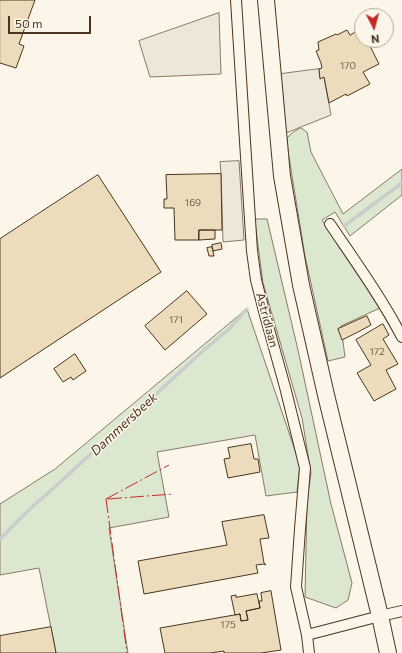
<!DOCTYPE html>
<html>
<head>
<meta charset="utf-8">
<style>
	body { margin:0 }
	#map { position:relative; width:402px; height:653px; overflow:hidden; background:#fbf6e9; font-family:Commissioner,sans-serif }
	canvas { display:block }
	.north { position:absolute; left:354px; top:8px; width:40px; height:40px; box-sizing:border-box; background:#fbf6e9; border:1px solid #b4a999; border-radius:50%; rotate:174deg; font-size:11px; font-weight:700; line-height:16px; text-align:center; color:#4a3520 }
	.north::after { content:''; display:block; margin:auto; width:14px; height:18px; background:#c62828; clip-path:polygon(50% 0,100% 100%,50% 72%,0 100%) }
	.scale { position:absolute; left:8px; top:16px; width:83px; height:18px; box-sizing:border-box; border:2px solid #4a3520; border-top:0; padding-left:5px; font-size:12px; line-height:14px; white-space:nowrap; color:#4a3520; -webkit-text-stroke:3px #fbf6e9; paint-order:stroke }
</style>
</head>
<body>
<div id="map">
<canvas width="402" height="653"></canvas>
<div class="north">N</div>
<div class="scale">50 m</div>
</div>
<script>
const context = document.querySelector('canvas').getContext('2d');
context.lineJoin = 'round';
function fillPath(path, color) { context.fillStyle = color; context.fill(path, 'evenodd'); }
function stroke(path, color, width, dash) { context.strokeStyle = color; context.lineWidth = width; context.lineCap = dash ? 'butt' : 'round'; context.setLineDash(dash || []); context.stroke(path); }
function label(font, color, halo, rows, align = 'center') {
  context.font = font + ' Commissioner,sans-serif'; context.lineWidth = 3; context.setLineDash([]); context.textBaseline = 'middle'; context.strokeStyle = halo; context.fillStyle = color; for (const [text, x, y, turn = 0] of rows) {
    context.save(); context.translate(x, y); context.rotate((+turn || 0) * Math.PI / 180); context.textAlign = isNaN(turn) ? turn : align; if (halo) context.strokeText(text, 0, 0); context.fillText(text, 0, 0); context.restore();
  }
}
const green = new Path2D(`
	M301,128L307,132L311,152L343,214L402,169V195L350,236L335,212L322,220L380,308L341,326L345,357L328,361L305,256L288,151L287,138L292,133Z
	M255,219H267L298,350L331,504L352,583L348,600L336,608L305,597L307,501L311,473L302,418L263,283Z
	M247,309L300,465L297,492L266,496L255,435L157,452L169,517L109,528L128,653H56L39,568L0,575V504L55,469Z`);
fillPath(green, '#dce7d0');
stroke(green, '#887966', 1);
const parking = new Path2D(`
	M219,13L221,74L150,77L139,41Z
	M319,69L320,78L324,77L331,115L286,133L281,74Z
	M239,161L244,240L223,242L221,173L220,162Z`);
fillPath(parking, '#ede7d9');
stroke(parking, '#887966', 1);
stroke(new Path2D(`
	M344,226L402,183
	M0,539L31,508L58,484L204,350L229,329L244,312L247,309`), '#c9cecd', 3.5);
const building = new Path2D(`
	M0,0H35L19,44L24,46L16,68L0,63Z
	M361,28L362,40H367L379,64L363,72L370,84L347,96L346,94L329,103L324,77L320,79L319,69L322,68L321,63L316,51L319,50L318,42L336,34L337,35L347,30L350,35Z
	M221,174L222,230H199V240H175L174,208H164V199H167L166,175Z
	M98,175L161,272L0,378V239Z
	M199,230H215V239L199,240Z
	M221,243L222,249L213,251L212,245Z
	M212,247L214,256H209L207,248Z
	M187,291L207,314L165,350L145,326Z
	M367,316L371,325L358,332L342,340L338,329Z
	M383,324L389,335L383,339L398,364L386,370L396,389L374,401L357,373L371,365L356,340Z
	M75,354L86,371L73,380L71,377L63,382L54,369Z
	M251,444L254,459H258L260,472L228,478L224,459L230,458L228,448Z
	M264,515L269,538L260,539L264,563L266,565L264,564L256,565L258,573L144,594L138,561L227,545L222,522Z
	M271,591L281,650L261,653H224V651L210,653H165L160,628L240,614L241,621L248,620L246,611L260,608L259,601H262L261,593Z
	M257,594L260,608L246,611L248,620L241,621L240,614L235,615L231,596L236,595V597Z
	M51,627L56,653H0V636Z`);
fillPath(building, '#ecdcbc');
stroke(building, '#4a3520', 1);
const minor = new Path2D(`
	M236,0L252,251L256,280L265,315L285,387L305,468L300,529L296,587L307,635
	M330,224C355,261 381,297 402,337
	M309,653L307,635L380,616L402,611`);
const primary = new Path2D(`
	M266,0L282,176L301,285L326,395L380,616L388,653`);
stroke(minor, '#4a3520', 12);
stroke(primary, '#4a3520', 18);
stroke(minor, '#fbf6e9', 10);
stroke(primary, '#fbf6e9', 16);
stroke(new Path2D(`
	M106,499L127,653
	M106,499L169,465
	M108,499L173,494`), '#c62828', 1, [14, 3, 2, 3]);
label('10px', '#725f47', null, [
	["170",348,66],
	["169",193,203],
	["171",176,320],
	["172",377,352],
	["175",228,625]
]);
label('12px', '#4a3520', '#fbf6e9', [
	["Astridlaan",267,320,75]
]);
label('italic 13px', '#4a3520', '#fbf6e9', [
	["Dammersbeek",124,424,-43]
]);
</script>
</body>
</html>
